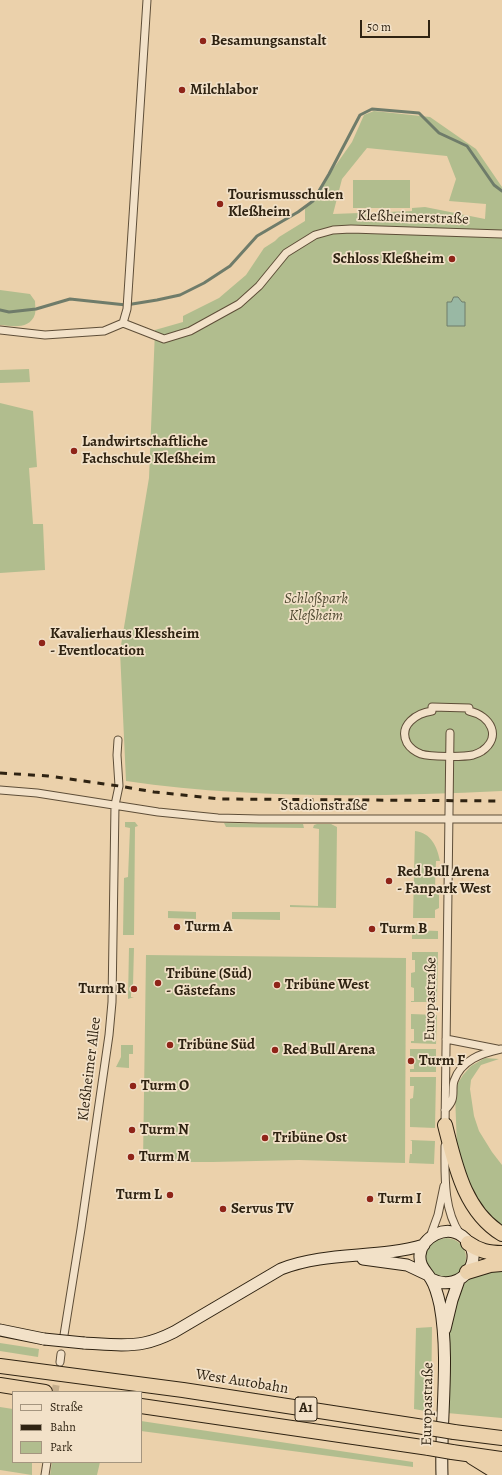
<!DOCTYPE html>
<html>
<head>
<meta charset="utf-8">
<style>
	body { margin:0 }
	#map { position:relative; width:502px; height:1475px; overflow:hidden; background:#ebd1ab; font-family:Alegreya,serif }
	canvas { display:block }
	.legend { position:absolute; left:12px; top:1391px; width:130px; height:72px; box-sizing:border-box; background:#f2e1c8; border:1px solid #a4957f; margin:0; padding:5px 7px; list-style:none; font-size:12px; color:#2f2312 }
	.legend li { display:flex; align-items:center; gap:8px; height:20px }
	.legend b { width:20px; border:1px solid #a4957f }
	.scale { position:absolute; left:360px; top:20px; width:70px; height:18px; box-sizing:border-box; border:2px solid #2f2312; border-top:0; padding-left:5px; font-size:12px; line-height:14px; white-space:nowrap; color:#2f2312; -webkit-text-stroke:3px #f2e1c8; paint-order:stroke }
</style>
</head>
<body>
<div id="map">
<canvas width="502" height="1475"></canvas>
<ul class="legend">
<li><b style="height:5px;background:#f2e1c8"></b>Straße</li>
<li><b style="height:5px;background:#2f2312"></b>Bahn</li>
<li><b style="height:11px;background:#b1bd8e"></b>Park</li>
</ul>
<div class="scale">50 m</div>
</div>
<script>
const context = document.querySelector('canvas').getContext('2d');
context.lineJoin = 'round';
function fillPath(path, color) { context.fillStyle = color; context.fill(path, 'evenodd'); }
function stroke(path, color, width, dash) { context.strokeStyle = color; context.lineWidth = width; context.lineCap = dash ? 'butt' : 'round'; context.setLineDash(dash || []); context.stroke(path); }
function label(font, color, halo, rows, align = 'center') {
  context.font = font + ' Alegreya,serif'; context.lineWidth = 3.5; context.setLineDash([]); context.textBaseline = 'middle'; context.strokeStyle = halo; context.fillStyle = color; for (const [text, x, y, turn = 0] of rows) {
    context.save(); context.translate(x, y); context.rotate((+turn || 0) * Math.PI / 180); context.textAlign = isNaN(turn) ? turn : align; if (halo) context.strokeText(text, 0, 0); context.fillText(text, 0, 0); context.restore();
  }
}
fillPath(new Path2D(`
	M374,111L430,117L476,149L502,187V791C377,797 250,799 126,781L120,651L149,478L155,330L183,322V316L219,298L226,292L246,275L264,248L275,241L279,237L305,221V209L352,142L364,115ZM367,148L447,156L456,179L449,201L486,204L485,219L425,207L412,208V211L333,214L342,179Z
	M353,180H410V208H353Z
	M0,290L30,294L35,301C35,305 36,310 35,314C30,330 12,326 0,325Z
	M29,369L30,382L0,383V370Z
	M0,403L33,411L37,467L29,468L33,524H43L45,570L0,573Z
	M125,822H135L138,826L135,827L134,935H123L124,878L128,877L130,828L125,827Z
	M224,823L296,824H303L304,828L226,827Z
	M317,824H331L337,827L336,908L290,907V905L318,906L319,829L313,828L314,825Z
	M415,831C431,833 437,846 440,861H436L435,887L439,891V908L435,910V918H413Z
	M168,911L196,912V919L168,918Z
	M232,912H280V920L232,919Z
	M412,930L438,931V939H412Z
	M129,948H134L133,985H131V997H134L128,999Z
	M412,952H438L437,1002H411V1001H414V988L411,987V973L415,972V960H412Z
	M146,955L406,958L405,1163L299,1160L213,1162H143Z
	M411,1014L437,1015L436,1044L411,1043V1041H414V1029H411Z
	M121,1045H133V1054H129V1068L116,1067L121,1057Z
	M410,1049H436V1072H410V1069H414V1057L410,1056Z
	M485,1058L499,1059L481,1065L471,1080L470,1089L474,1116L479,1131L492,1152L502,1165V1230L476,1204L457,1147L455,1094L458,1083L463,1075L471,1066Z
	M410,1077H436L435,1128L410,1127V1099L413,1098L414,1086H410Z
	M410,1140L435,1141L434,1164L409,1163L410,1154H412V1141Z
	M426 1258a20 20 0 1 1 40 0a20 20 0 1 1-40 0Z
	M502,1269V1418L447,1413L448,1343L456,1299L462,1286L476,1273Z
	M432,1327L431,1412L414,1409L416,1328Z
	M0,1343L39,1349L38,1357L0,1351Z
	M0,1407L13,1409V1462H32V1475L0,1470Z
	M141,1421L413,1462V1467L141,1431Z
	M52,1462H100L97,1475H50Z`), '#b1bd8e');
const water = new Path2D(`
	M454,297H458L462,302H465V326H447V302H451Z`);
fillPath(water, '#99b8a4');
stroke(water, '#6f7c6a', 1);
stroke(new Path2D(`
	M0,310L9,312L36,309L70,299L126,305L157,300L180,295L204,283L230,266L257,236L298,212L313,201L329,174L360,115L372,109L419,113L439,133L467,146L494,185L502,191`), '#6f7c6a', 3);
stroke(new Path2D(`
	M55,1392L60,1362`), '#c5ae8c', 7, [7, 3.5]);
const street = new Path2D(`
	M123,323L127,309L147,0
	M0,330L45,335L104,331L123,323L164,339L190,331L239,304L259,286L286,253L315,235L333,230L351,229L502,234
	M432,707L469,708V711C491,716 502,737 482,751C479,753 476,754 473,755C464,757 430,757 421,754C416,752 410,748 407,743C398,725 417,713 432,711Z
	M0,790L37,793L158,812L218,818L259,819H502
	M446,1039L497,1049
	M445,1110C448,1107 451,1103 452,1100C454,1094 452,1087 454,1081C461,1060 482,1053 501,1049
	M445,1127L450,733
	M445,1146C445,1175 443,1209 460,1234
	M430,1237L438,1215L444,1186
	M64,1335L81,1229L109,1035L112,1002L115,805L119,786L117,755L118,740
	M60,1362L61,1354
	M45,1475L47,1462`);
const secondary = new Path2D(`
	M363,1259L407,1265L426,1274
	M431,1279C462,1295 489,1256 462,1236C446,1224 422,1237 420,1255C419,1266 426,1271 431,1279C436,1287 438,1296 440,1305C450,1360 440,1419 442,1475
	M445,1329L452,1300L459,1280
	M0,1330L44,1339
	M84,1343C104,1344 125,1347 144,1343C154,1341 164,1337 174,1332L281,1269C327,1251 377,1259 424,1245`);
const highway = new Path2D(`
	M445,1125C455,1164 464,1211 502,1234
	M468,1243C479,1251 489,1253 502,1253
	M467,1272L490,1265L502,1264
	M0,1366L183,1390L430,1428
	M0,1385L45,1392
	M141,1406L429,1448
	M454,1432L502,1438
	M452,1452L502,1459
	M472,1457L493,1470L502,1472`);
stroke(street, '#5e4e38', 9);
stroke(secondary, '#2f2312', 13);
stroke(highway, '#2f2312', 16);
stroke(street, '#f2e1c8', 7);
stroke(secondary, '#f2e1c8', 11);
stroke(highway, '#ebd1ab', 14);
stroke(new Path2D(`
	M0,773L48,776L119,786L154,792L221,799L502,801`), '#2f2312', 3, [7, 7]);
const secondaryBridge = new Path2D(`
	M44,1339L84,1343`);
const highwayBridge = new Path2D(`
	M430,1428L454,1432
	M429,1448L452,1452`);
stroke(secondaryBridge, '#2f2312', 13, []);
stroke(highwayBridge, '#2f2312', 16, []);
stroke(secondaryBridge, '#f2e1c8', 11);
stroke(highwayBridge, '#ebd1ab', 14);
for (const [x, y, r, color] of [
	[203,41,4,"#8f2418"],
	[182,90,4,"#8f2418"],
	[220,204,4,"#8f2418"],
	[452,259,4,"#8f2418"],
	[74,451,4,"#8f2418"],
	[42,643,4,"#8f2418"],
	[389,881,4,"#8f2418"],
	[177,927,4,"#8f2418"],
	[372,929,4,"#8f2418"],
	[158,983,4,"#8f2418"],
	[277,985,4,"#8f2418"],
	[134,989,4,"#8f2418"],
	[170,1045,4,"#8f2418"],
	[275,1050,4,"#8f2418"],
	[411,1061,4,"#8f2418"],
	[133,1086,4,"#8f2418"],
	[132,1130,4,"#8f2418"],
	[265,1138,4,"#8f2418"],
	[131,1157,4,"#8f2418"],
	[170,1195,4,"#8f2418"],
	[370,1199,4,"#8f2418"],
	[223,1209,4,"#8f2418"]
]) { const dot = new Path2D(); dot.arc(x, y, r, 0, 2 * Math.PI); context.fillStyle = color; context.fill(dot); stroke(dot, '#f2e1c8', 1.5); }
for (const [x, y, w] of [
	[306,1409,22]
]) { const box = new Path2D(); box.roundRect(x - w / 2, y - 12, w, 24, 3); context.fillStyle = '#f2e1c8'; context.fill(box); stroke(box, '#2f2312', 1); }
label('bold 14px', '#2f2312', null, [
	["A1",306,1409]
]);
label('bold 15px', '#2f2312', '#f2e1c8', [
	["Besamungsanstalt",211,41],
	["Milchlabor",190,90],
	["Tourismusschulen",228,195],
	["Kleßheim",228,212],
	["Schloss Kleßheim",444,259,"right"],
	["Landwirtschaftliche",82,442],
	["Fachschule Kleßheim",82,459],
	["Kavalierhaus Klessheim",50,634],
	["- Eventlocation",50,651],
	["Red Bull Arena",397,872],
	["- Fanpark West",397,889],
	["Turm A",185,927],
	["Turm B",380,929],
	["Tribüne (Süd)",166,974],
	["- Gästefans",166,991],
	["Tribüne West",285,985],
	["Turm R",126,989,"right"],
	["Tribüne Süd",178,1045],
	["Red Bull Arena",283,1050],
	["Turm F",419,1061],
	["Turm O",141,1086],
	["Turm N",140,1130],
	["Tribüne Ost",273,1138],
	["Turm M",139,1157],
	["Turm L",162,1195,"right"],
	["Turm I",378,1199],
	["Servus TV",231,1209]
], 'left');
label('15px', '#2f2312', '#f2e1c8', [
	["Kleßheimerstraße",413,218,2],
	["Stadionstraße",324,806],
	["Europastraße",431,999,-89],
	["Kleßheimer Allee",90,1069,-83],
	["West Autobahn",242,1382,9],
	["Europastraße",428,1404,-89]
]);
label('italic 15px', '#504a31', '#f2e1c8', [
	["Schloßpark",316,599],
	["Kleßheim",316,616]
]);
</script>
</body>
</html>
